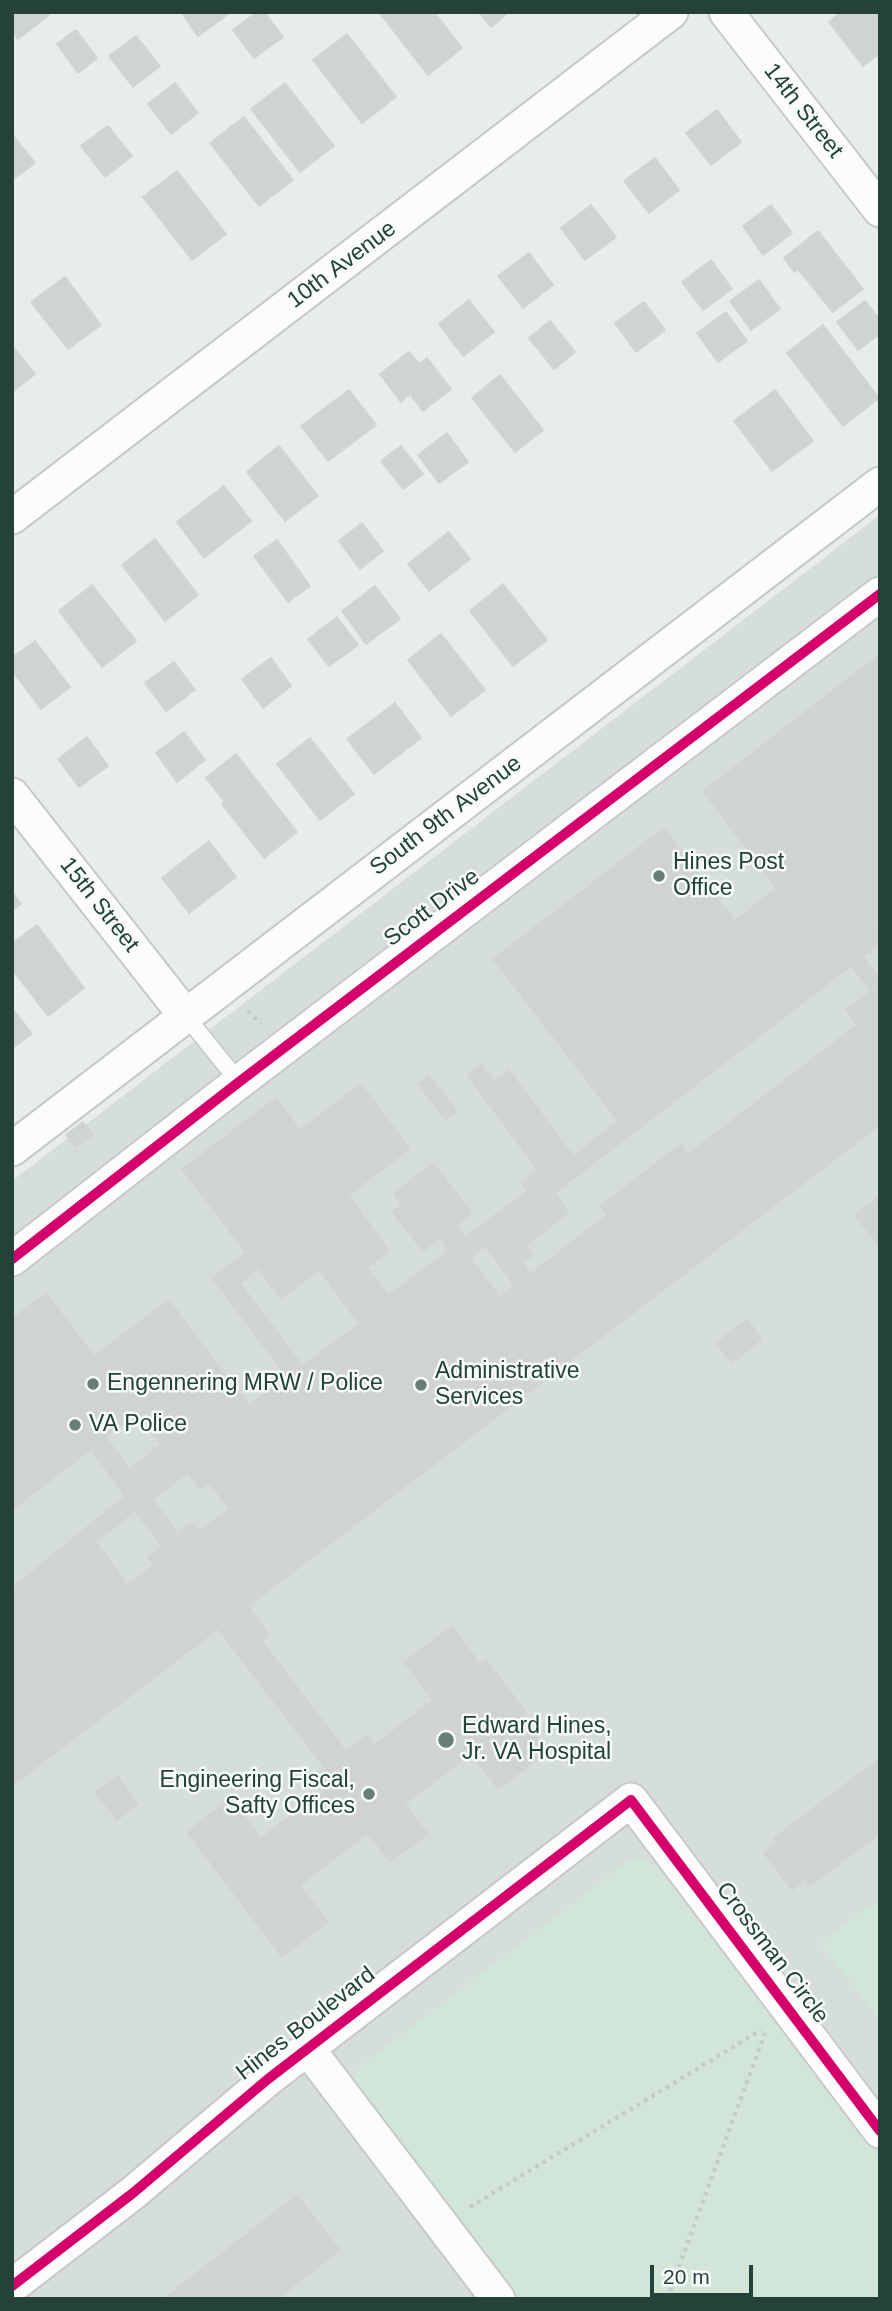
<!DOCTYPE html>
<html>
<head>
<meta charset="utf-8">
<style>
	body { margin:0 }
	#map { position:relative; width:892px; height:2311px; overflow:hidden; background:#e8edeb; font-family:Arial,sans-serif }
	canvas { display:block }
	.frame { position:absolute; inset:0; border:14px solid #24423a; pointer-events:none }
	.scale { position:absolute; left:650px; top:2265px; width:103px; height:32px; box-sizing:border-box; border:4px solid #24423a; border-top:0; padding-left:9px; font-size:21px; line-height:24px; white-space:nowrap; color:#24423a; -webkit-text-stroke:5px #f7fbf9; paint-order:stroke }
</style>
</head>
<body>
<div id="map">
<canvas width="892" height="2311"></canvas>
<div class="frame"></div>
<div class="scale">20 m</div>
</div>
<script>
const context = document.querySelector('canvas').getContext('2d');
context.lineJoin = 'round';
function fillPath(path, color) { context.fillStyle = color; context.fill(path, 'evenodd'); }
function stroke(path, color, width, dash) { context.strokeStyle = color; context.lineWidth = width; context.lineCap = dash ? 'butt' : 'round'; context.setLineDash(dash || []); context.stroke(path); }
function label(font, color, halo, rows, align = 'center') {
  context.font = font + ' Arial,sans-serif'; context.lineWidth = 5; context.setLineDash([]); context.textBaseline = 'middle'; context.strokeStyle = halo; context.fillStyle = color; for (const [text, x, y, turn = 0] of rows) {
    context.save(); context.translate(x, y); context.rotate((+turn || 0) * Math.PI / 180); context.textAlign = isNaN(turn) ? turn : align; if (halo) context.strokeText(text, 0, 0); context.fillText(text, 0, 0); context.restore();
  }
}
fillPath(new Path2D(`
	M880,515V2299H12V1181L68,1138L66,1135L83,1122L85,1125Z`), '#d6dedb');
fillPath(new Path2D(`
	M638,1857L656,1866L880,2159V2299H511L352,2085L357,2070L363,2064L630,1860Z
	M880,1898V2021L820,1943Z`), '#d1e6d8');
const building = new Path2D(`
	M12,12H47L49,15L18,39L12,31Z
	M181,12H225L227,15L198,36Z
	M257,12H264L283,37L254,58L233,30Z
	M379,12H434L462,48L428,75Z
	M479,12H509L491,27Z
	M841,12H880V53L863,66L829,22Z
	M76,30L97,58L78,73L57,44Z
	M347,34L396,97L362,123L313,60Z
	M136,36L160,66L133,87L109,56Z
	M175,83L198,113L171,134L148,104Z
	M285,83L334,146L300,172L251,109Z
	M717,110L741,142L711,165L686,133Z
	M244,117L293,180L259,206L210,143Z
	M108,126L132,156L105,177L81,146Z
	M12,134L35,163L12,180Z
	M655,158L679,190L649,213L624,181Z
	M177,171L226,234L192,260L143,197Z
	M591,205L616,237L585,260L561,228Z
	M771,205L792,233L763,255L743,226Z
	M818,231L863,289L833,312L798,269L794,272L784,258Z
	M529,253L553,285L523,308L498,276Z
	M711,260L732,289L703,310L682,282Z
	M65,277L101,325L68,349L31,302Z
	M759,280L780,309L751,330L730,301Z
	M469,300L494,332L463,356L439,324Z
	M865,301L880,320V334L858,350L837,322Z
	M644,302L665,330L636,352L615,323Z
	M726,312L747,341L718,362L697,333Z
	M550,321L575,352L554,369L529,338Z
	M823,325L879,398L843,426L787,353Z
	M12,345L35,374L12,392Z
	M409,352L419,364L427,358L451,389L423,411L410,394L401,402L380,374Z
	M500,375L543,430L515,452L472,398Z
	M349,390L376,425L328,461L301,426Z
	M775,390L813,441L772,471L734,421Z
	M447,433L468,462L439,483L418,455Z
	M279,446L318,496L285,521L247,472Z
	M401,446L423,474L403,489L381,461Z
	M224,486L251,521L204,558L177,522Z
	M362,523L383,551L360,569L339,541Z
	M449,532L470,559L429,591L408,564Z
	M155,539L198,595L165,621L122,565Z
	M277,540L310,586L288,602L254,556Z
	M503,584L547,640L513,666L470,611Z
	M92,585L136,641L102,667L59,611Z
	M375,586L400,619L366,644L342,611Z
	M337,617L358,645L329,666L308,639Z
	M441,634L485,690L451,716L408,660Z
	M35,641L70,687L41,709L12,670V658Z
	M880,654V922L830,960L703,791Z
	M271,658L291,686L263,708L242,679Z
	M174,662L195,690L166,711L145,683Z
	M395,703L421,738L374,774L347,739Z
	M184,732L205,760L177,782L156,753Z
	M87,737L108,766L79,787L58,759Z
	M310,738L354,794L320,820L277,764Z
	M236,754L297,832L264,858L222,804L224,801L206,778Z
	M664,828L788,990L618,1121L493,959Z
	M209,841L236,877L189,913L162,878Z
	M775,889L830,960L880,922V943L863,956L880,979V984L871,991L851,966L555,1193L569,1212L526,1246L533,1254L522,1263L530,1274L514,1286L486,1246L153,1499L130,1469L161,1444L137,1412L211,1356L249,1405L359,1324L389,1295L448,1251L441,1238L456,1225L465,1237L528,1191L522,1183L537,1171L533,1164L563,1142L573,1156L788,990L734,921Z
	M12,892L21,904L12,910Z
	M37,925L84,988L48,1016L12,969V944Z
	M880,984V1125L12,1786V1646L39,1626L20,1602L96,1542L128,1585L154,1565L148,1557L178,1533L192,1523L199,1531L229,1509L209,1482L200,1489L187,1473L470,1258L500,1297L607,1215L600,1206L681,1144L688,1154L857,1025L845,1010Z
	M12,1008L32,1034L12,1048Z
	M481,1064L495,1082L509,1070L563,1142L533,1164L467,1075Z
	M429,1075L457,1111L446,1120L418,1084Z
	M361,1084L410,1149L349,1195L389,1251L367,1268L389,1295L359,1324L319,1270L281,1299L182,1169L276,1098L300,1130Z
	M83,1122L93,1135L75,1147L66,1135Z
	M433,1163L472,1213L423,1251L392,1212L401,1205L393,1194Z
	M880,1196V1248L855,1215Z
	M245,1253L258,1269L240,1283L302,1365L287,1377L212,1278Z
	M46,1293L94,1356L169,1300L211,1356L12,1510V1319Z
	M747,1319L762,1339L732,1363L716,1343Z
	M105,1436L178,1533L162,1546L135,1511L20,1602L39,1626L12,1646V1588L125,1496L90,1448Z
	M248,1606L269,1635L262,1641L346,1751L324,1767L218,1629Z
	M452,1626L480,1664L486,1660L526,1712L521,1716L548,1752L498,1789L471,1754L405,1804L428,1834L390,1862L368,1833L300,1885L328,1922L282,1957L187,1832L231,1798L261,1838L326,1788L316,1774L367,1735L374,1745L433,1700L404,1662Z
	M880,1758V1833L810,1886L805,1879L792,1890L764,1853L777,1843L774,1838Z
	M118,1776L138,1804L117,1820L95,1792Z
	M297,2195L340,2250L277,2299H163Z`);
fillPath(building, '#cfd4d2');
stroke(building, '#d1d6d4', 2);
const service = new Path2D(`
	M185,1015L239,1082`);
const minor = new Path2D(`
	M726,12L880,210
	M12,517L671,12
	M12,795L185,1015
	M12,1149L880,484
	M12,1259L239,1082L880,594
	M308,2049L498,2299
	M12,2286L133,2193L268,2079L631,1800L880,2131`);
stroke(service, '#c5cac8', 19);
stroke(minor, '#c5cac8', 37);
stroke(new Path2D(`
	M248,1011L261,1024
	M470,2207L761,2030
	M667,2299L765,2033`), '#c3ccca', 4.5, [3.5, 5]);
stroke(service, '#fcfcfc', 16);
stroke(minor, '#fcfcfc', 33);
stroke(new Path2D(`
	M12,1259L239,1082L880,594
	M12,2286L133,2193L268,2079L631,1800L880,2131`), '#d6006c', 10);
for (const [x, y, r, color] of [
	[659,876,7,"#697e78"],
	[93,1384,7,"#697e78"],
	[421,1385,7,"#697e78"],
	[75,1425,7,"#697e78"],
	[446,1740,9,"#697e78"],
	[369,1794,7,"#697e78"]
]) { const dot = new Path2D(); dot.arc(x, y, r, 0, 2 * Math.PI); context.fillStyle = color; context.fill(dot); stroke(dot, '#f7fbf9', 2.5); }
label('23px', '#24423a', '#f7fbf9', [
	["14th Street",803,111,52],
	["10th Avenue",342,265,-37],
	["South 9th Avenue",446,816,-37],
	["15th Street",99,905,52],
	["Scott Drive",432,908,-37],
	["Crossman Circle",772,1953,53],
	["Hines Boulevard",306,2024,-38]
]);
label('23px', '#24423a', '#f7fbf9', [
	["Hines Post",673,863],
	["Office",673,889],
	["Administrative",435,1372],
	["Services",435,1398],
	["Engennering MRW / Police",107,1384],
	["VA Police",89,1425],
	["Edward Hines,",462,1727],
	["Jr. VA Hospital",462,1753],
	["Engineering Fiscal,",355,1781,"right"],
	["Safty Offices",355,1807,"right"]
], 'left');
</script>
</body>
</html>
